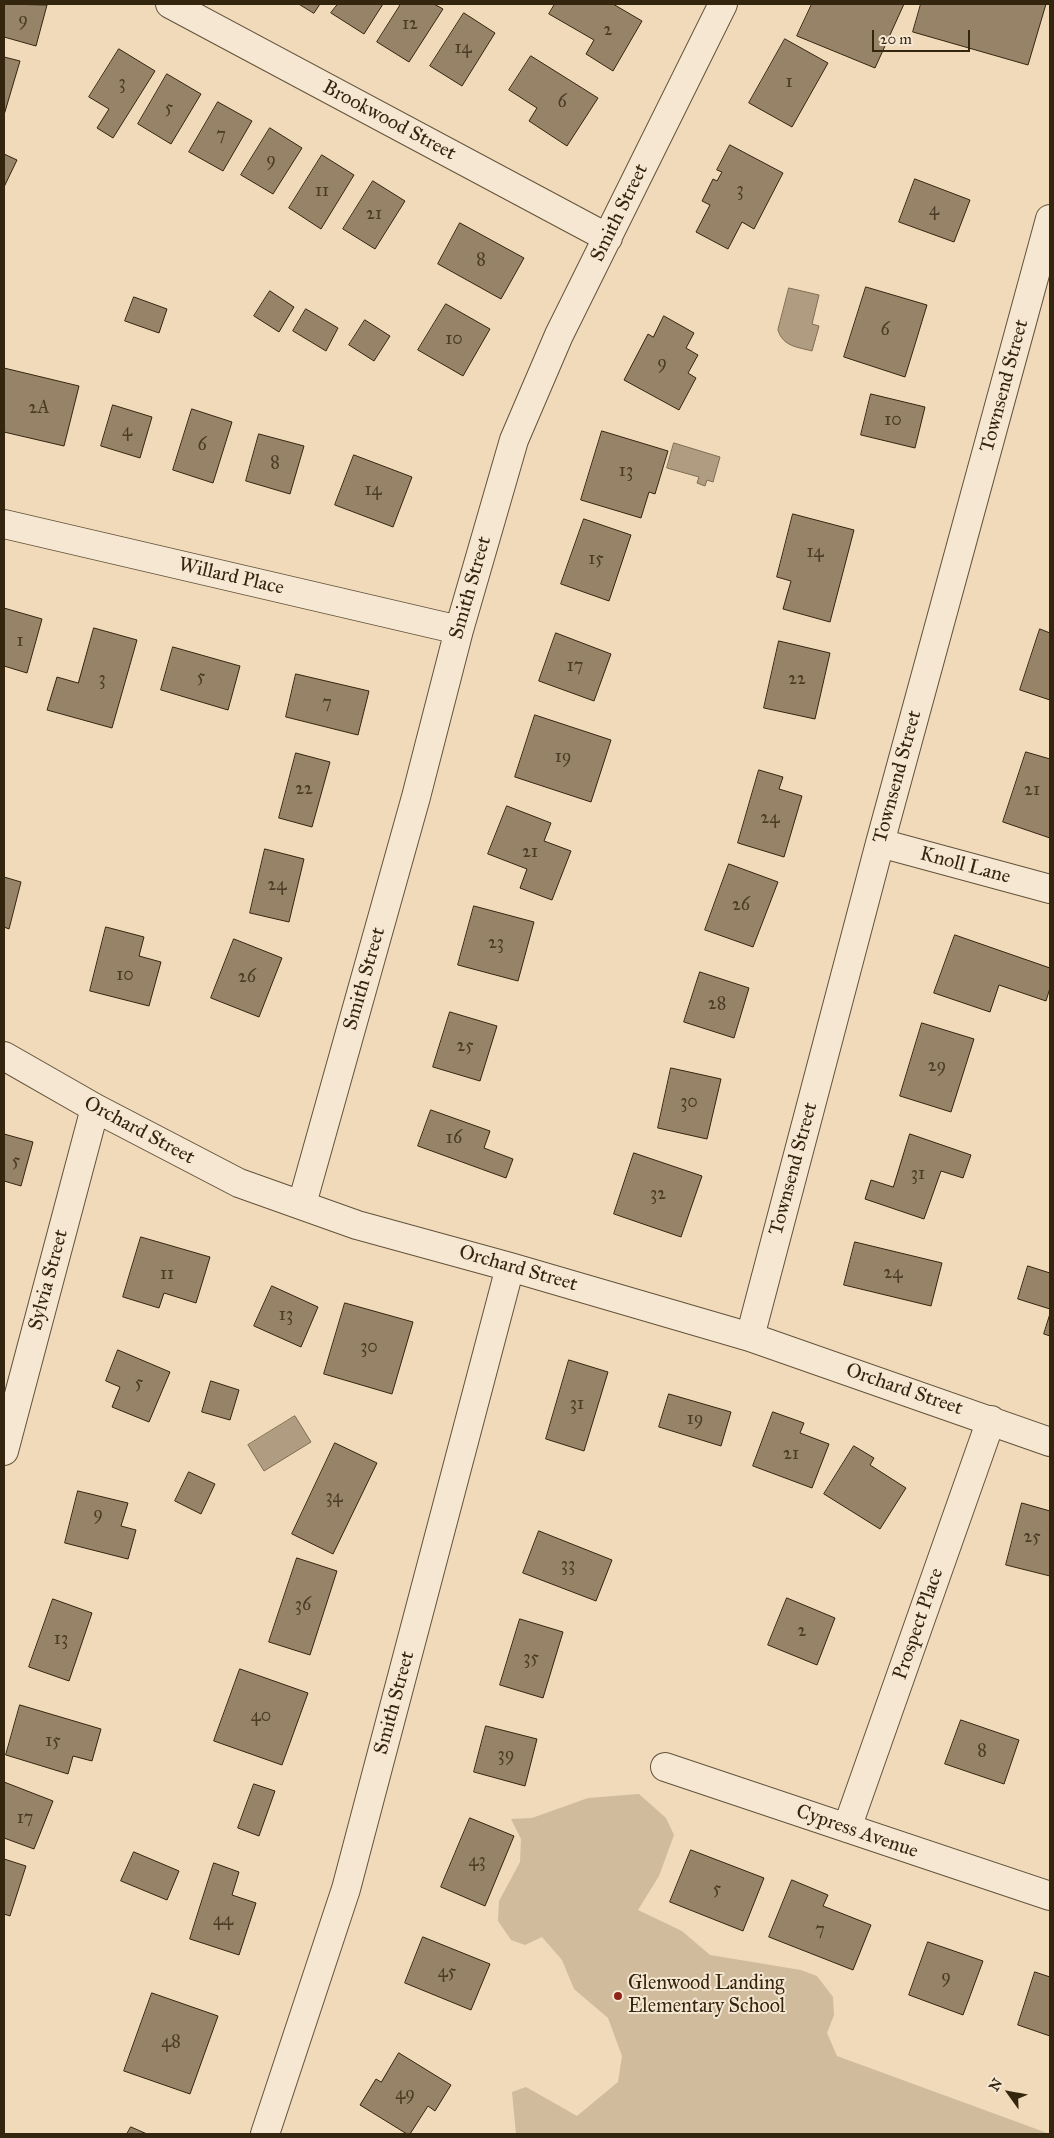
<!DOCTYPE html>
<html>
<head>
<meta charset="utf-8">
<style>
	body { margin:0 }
	#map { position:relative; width:1054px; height:2138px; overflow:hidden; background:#f0daba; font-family:"IM FELL Great Primer",serif }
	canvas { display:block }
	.frame { position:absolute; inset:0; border:5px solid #34250f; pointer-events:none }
	.north { position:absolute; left:984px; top:2068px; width:50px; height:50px; -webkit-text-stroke:4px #f5e7d2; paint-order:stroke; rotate:302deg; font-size:14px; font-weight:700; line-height:20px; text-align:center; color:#34250f }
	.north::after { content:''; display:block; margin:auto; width:18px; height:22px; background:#34250f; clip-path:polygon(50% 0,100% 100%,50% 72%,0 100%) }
	.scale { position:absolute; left:872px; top:30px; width:98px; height:22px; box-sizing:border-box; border:2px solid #34250f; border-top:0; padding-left:6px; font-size:15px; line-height:18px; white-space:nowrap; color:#34250f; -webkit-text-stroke:4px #f5e7d2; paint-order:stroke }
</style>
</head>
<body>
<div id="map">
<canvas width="1054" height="2138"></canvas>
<div class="frame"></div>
<div class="north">N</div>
<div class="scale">20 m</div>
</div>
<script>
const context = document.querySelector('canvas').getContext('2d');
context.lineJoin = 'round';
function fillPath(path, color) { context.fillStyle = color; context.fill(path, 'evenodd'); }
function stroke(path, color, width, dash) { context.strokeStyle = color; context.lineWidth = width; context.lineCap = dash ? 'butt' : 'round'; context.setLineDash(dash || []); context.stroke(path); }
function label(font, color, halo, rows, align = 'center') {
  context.font = font + ' "IM FELL Great Primer",serif'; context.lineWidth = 4; context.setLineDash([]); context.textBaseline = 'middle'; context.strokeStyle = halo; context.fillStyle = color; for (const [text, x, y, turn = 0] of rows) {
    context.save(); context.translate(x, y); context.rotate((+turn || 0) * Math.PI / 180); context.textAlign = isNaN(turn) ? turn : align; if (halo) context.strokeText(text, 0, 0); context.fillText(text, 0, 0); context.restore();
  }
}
fillPath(new Path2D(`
	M639,1794L666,1818L674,1835L659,1876L638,1910L682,1931L710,1955L801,1970L817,1976L833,1997L834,2015L827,2033L837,2056L1050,2134H516L512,2092L526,2087L577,2116L618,2082L622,2056L608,2018L574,1989L562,1960L542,1937L525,1945L511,1940L498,1921L499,1901L520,1862L521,1839L511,1819L532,1818L588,1798Z`), '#d0bb9d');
const water = new Path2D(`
	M789,288L819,295L812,324L819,326L812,351C798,347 783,347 778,330Z
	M674,443L720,457L713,482L707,480L705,486L697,483L699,477L667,468Z
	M295,1416L311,1442L264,1471L248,1445Z`);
fillPath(water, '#b09c80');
stroke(water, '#7e6c53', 1);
const building = new Path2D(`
	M4,4L47,5L36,46L4,37Z
	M299,4H320L314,13Z
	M338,4H383L364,34L331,13Z
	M401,4H434L443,9L409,62L377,42Z
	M555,4H613L642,21L613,71L586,54L594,40L549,14Z
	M812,4H904L875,68L797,36Z
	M921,4H1046L1028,65L913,32Z
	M464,13L495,33L462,86L430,66Z
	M785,39L828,63L792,127L749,103Z
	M119,49L155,71L113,138L97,128L109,109L89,97Z
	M531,56L598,98L567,146L529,121L537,108L509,90Z
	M4,57L20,61L4,115Z
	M167,74L201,94L171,144L138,124Z
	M218,102L252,121L223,171L189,152Z
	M270,128L302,148L273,194L241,175Z
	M730,145L783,173L754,229L742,222L728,249L696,232L710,205L702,201L713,179L717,181L722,172L717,170Z
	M4,154L17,160L4,187Z
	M322,155L354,175L321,229L289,208Z
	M915,179L970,200L954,242L899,222Z
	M373,181L405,201L375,249L343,229Z
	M460,223L524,258L501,299L438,264Z
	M866,287L927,305L905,377L844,357Z
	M270,291L294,307L279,332L254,316Z
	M134,297L167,309L159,333L125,321Z
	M446,304L490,329L463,376L418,350Z
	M306,309L338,328L326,351L293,331Z
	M664,316L694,333L686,348L698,355L688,373L696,378L679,410L624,380L648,334L653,337Z
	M365,320L390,336L374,361L349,345Z
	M4,368L79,386L64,446L4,432Z
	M871,394L925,407L915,448L861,435Z
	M113,405L152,417L140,458L101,446Z
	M192,409L232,422L213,483L173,470Z
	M602,431L668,451L655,494L649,492L641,518L581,500Z
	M259,434L304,446L290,494L246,481Z
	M354,455L412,477L393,527L335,505Z
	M793,514L854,530L830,622L783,609L791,581L777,577Z
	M584,519L631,535L609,601L561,584Z
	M4,608L42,619L27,673L4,666Z
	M94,628L137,640L112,728L47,710L57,677L78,683Z
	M1040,629L1050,633V700L1020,690Z
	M556,633L611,654L594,701L539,681Z
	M779,641L830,653L815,719L764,708Z
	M173,647L240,666L228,710L161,690Z
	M296,674L369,691L358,735L286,717Z
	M535,715L611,740L591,802L515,777Z
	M1026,752L1050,759V838L1003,822Z
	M296,753L330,762L312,827L279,818Z
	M759,770L783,777L779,789L802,796L784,857L738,843Z
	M507,806L551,823L544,841L571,851L552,900L520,888L527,869L488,854Z
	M265,849L304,859L289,922L250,913Z
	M729,864L778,882L753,947L705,930Z
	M4,877L21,882L9,929L4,927Z
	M474,906L534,922L518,981L458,965Z
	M106,927L144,937L139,956L161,962L149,1006L90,991Z
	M955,935L1050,968V988L1046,1001L999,985L990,1012L934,993Z
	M234,939L282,958L259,1017L211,998Z
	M700,972L749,988L734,1038L684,1022Z
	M450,1012L497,1026L480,1081L433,1067Z
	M922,1023L974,1039L951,1112L900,1096Z
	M671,1068L721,1079L707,1139L658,1128Z
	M431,1110L490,1131L484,1148L513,1159L506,1178L418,1146Z
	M4,1134L33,1142L21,1186L4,1181Z
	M910,1134L971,1155L963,1178L941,1171L924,1219L865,1199L871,1180L893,1187Z
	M634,1153L702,1176L681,1237L614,1214Z
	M141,1237L210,1257L196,1303L164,1293L159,1308L123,1297Z
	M855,1242L942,1263L931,1306L844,1285Z
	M1028,1266L1050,1273V1309L1018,1299Z
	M272,1286L318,1307L301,1347L254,1326Z
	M345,1303L413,1322L392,1394L324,1374Z
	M1050,1314V1336L1044,1334Z
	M118,1350L170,1372L149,1422L112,1407L120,1387L106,1381Z
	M569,1360L608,1372L584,1451L546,1439Z
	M211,1381L239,1390L230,1420L202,1412Z
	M669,1394L731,1412L721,1446L659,1427Z
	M773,1412L804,1423L800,1433L829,1444L812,1488L753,1466Z
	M335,1443L377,1463L333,1554L292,1534Z
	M854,1446L874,1458L870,1465L906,1488L880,1529L824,1494Z
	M189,1472L215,1484L201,1514L175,1501Z
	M78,1491L128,1503L121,1526L136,1530L128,1559L65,1543Z
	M1022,1503L1050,1511V1576L1006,1565Z
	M539,1531L612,1560L596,1601L523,1573Z
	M297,1558L337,1571L310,1655L269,1642Z
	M787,1598L835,1618L817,1665L768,1645Z
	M53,1599L92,1613L69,1681L29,1667Z
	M520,1619L563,1632L543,1698L500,1685Z
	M240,1669L308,1693L282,1765L214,1741Z
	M20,1705L101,1729L92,1761L73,1756L68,1774L6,1755Z
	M961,1720L1019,1740L1004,1784L945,1764Z
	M486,1726L537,1739L525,1786L474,1772Z
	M4,1782L53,1801L34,1849L4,1838Z
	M254,1784L275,1791L259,1836L238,1828Z
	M470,1818L514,1836L485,1906L441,1887Z
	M691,1850L764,1878L743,1931L670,1902Z
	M134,1852L179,1871L167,1900L121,1881Z
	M4,1859L26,1866L10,1916L4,1914Z
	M214,1863L239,1872L232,1895L256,1903L239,1955L190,1939Z
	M792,1880L828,1895L823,1906L871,1925L853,1970L769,1937Z
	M423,1937L490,1964L471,2010L405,1983Z
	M928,1942L983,1961L963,2015L909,1995Z
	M1035,1972L1050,1977V2036L1018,2025Z
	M152,1993L218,2016L190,2094L124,2071Z
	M399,2053L451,2085L435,2111L428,2106L410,2134H407L360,2105L376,2079L381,2082Z
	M131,2127L147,2134H127Z`);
fillPath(building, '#968368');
stroke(building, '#34250f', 1);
const street = new Path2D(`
	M170,4L608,238
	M4,524L459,630
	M880,843L1050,889
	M4,1056L95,1108L239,1183L357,1225L510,1267L750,1337L1050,1442
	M302,1204L416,797L459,630L514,440L559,335L723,4
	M750,1337L880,843L1050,219
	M4,1451L95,1108
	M665,1767L1050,1896
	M847,1828L991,1420
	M265,2134L346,1889L510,1267`);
stroke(street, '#63523a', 30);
stroke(street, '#f5e7d2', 28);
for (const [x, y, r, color] of [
	[618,1996,5,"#8f2418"]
]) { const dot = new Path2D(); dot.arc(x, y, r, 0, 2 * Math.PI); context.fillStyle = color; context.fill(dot); stroke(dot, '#f5e7d2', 2); }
label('18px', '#4c3c25', null, [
	["9",23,21],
	["12",410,25],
	["2",608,31],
	["14",463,49],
	["1",789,83],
	["3",122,84],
	["6",562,103],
	["5",169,109],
	["7",221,136],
	["9",271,161],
	["3",740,191],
	["11",322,192],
	["4",934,211],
	["21",374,215],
	["8",481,261],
	["6",885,331],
	["10",454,340],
	["9",662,364],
	["2A",39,409],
	["10",893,421],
	["4",127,432],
	["6",202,446],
	["8",275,464],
	["13",626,472],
	["14",373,491],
	["14",815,553],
	["15",596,560],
	["1",20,642],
	["17",575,667],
	["5",201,678],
	["3",102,680],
	["22",797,680],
	["7",327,704],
	["19",563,758],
	["22",304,790],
	["21",1032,791],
	["24",770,819],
	["21",530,853],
	["24",277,886],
	["26",741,906],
	["23",496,944],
	["10",125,976],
	["26",247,978],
	["28",717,1005],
	["25",465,1047],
	["29",937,1067],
	["30",689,1103],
	["16",454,1139],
	["5",16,1162],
	["31",918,1175],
	["32",658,1195],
	["24",893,1274],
	["11",167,1275],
	["13",286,1316],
	["30",369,1348],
	["5",139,1384],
	["31",577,1405],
	["19",695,1420],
	["21",791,1455],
	["34",334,1498],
	["9",98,1515],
	["25",1032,1538],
	["33",568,1566],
	["36",303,1606],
	["2",802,1632],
	["13",61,1640],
	["35",531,1659],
	["40",261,1717],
	["15",53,1742],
	["8",982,1752],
	["39",506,1756],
	["17",25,1819],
	["43",477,1862],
	["5",717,1890],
	["44",223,1921],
	["7",820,1931],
	["45",447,1973],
	["9",946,1978],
	["48",171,2043],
	["49",405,2095]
]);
label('20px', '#34250f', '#f5e7d2', [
	["Brookwood Street",389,121,28],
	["Smith Street",620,213,-64],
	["Townsend Street",1005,386,-75],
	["Willard Place",231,577,13],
	["Smith Street",471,588,-74],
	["Townsend Street",898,777,-75],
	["Knoll Lane",965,866,15],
	["Smith Street",365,979,-74],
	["Orchard Street",139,1131,28],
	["Townsend Street",794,1169,-75],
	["Orchard Street",518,1269,16],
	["Sylvia Street",49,1280,-75],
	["Orchard Street",904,1390,19],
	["Prospect Place",919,1624,-71],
	["Smith Street",395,1703,-75],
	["Cypress Avenue",857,1832,19]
]);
label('20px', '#34250f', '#f5e7d2', [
	["Glenwood Landing",628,1984],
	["Elementary School",628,2007]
], 'left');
</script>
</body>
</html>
